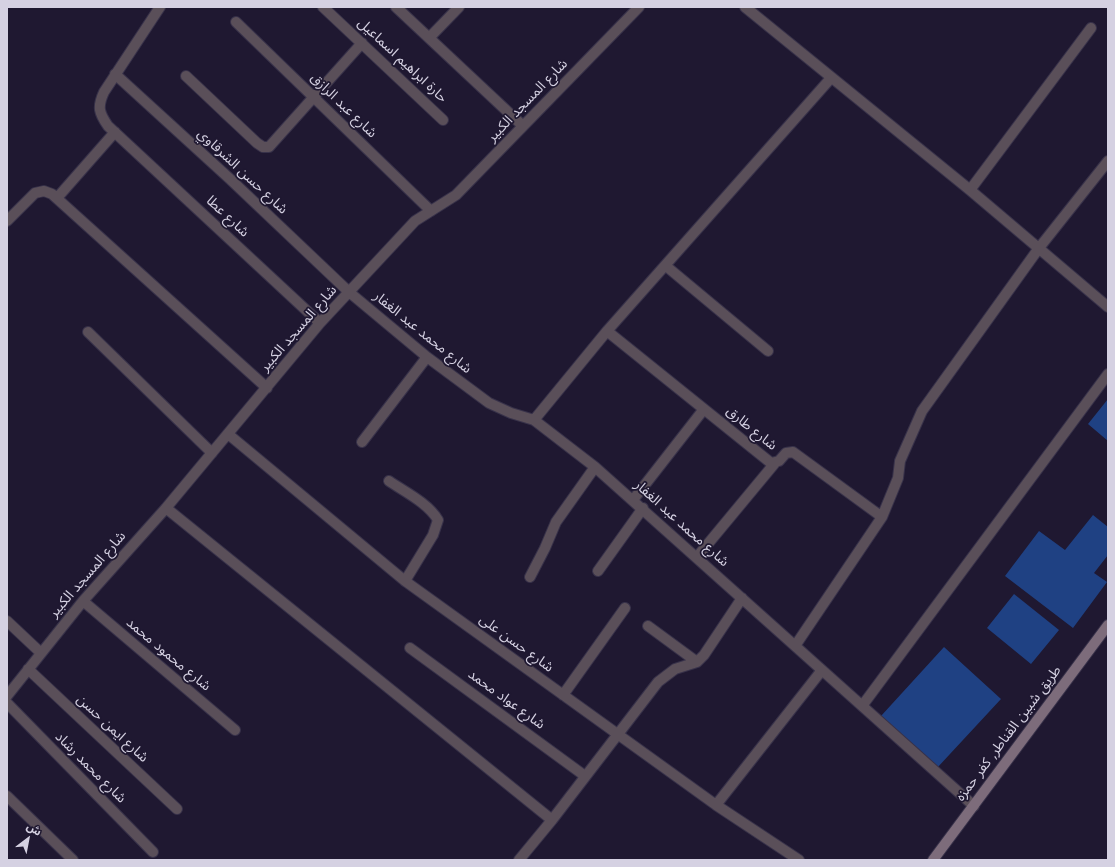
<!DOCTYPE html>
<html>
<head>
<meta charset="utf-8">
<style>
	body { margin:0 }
	#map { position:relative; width:1115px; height:867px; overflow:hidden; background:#1f1831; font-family:Jost,"Noto Sans Arabic",sans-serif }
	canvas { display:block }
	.frame { position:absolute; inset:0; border:8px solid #d5d1e2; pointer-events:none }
	.north { position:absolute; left:8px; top:819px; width:40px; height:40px; -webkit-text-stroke:3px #1f1831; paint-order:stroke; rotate:32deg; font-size:11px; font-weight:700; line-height:16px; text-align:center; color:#d5d1e2 }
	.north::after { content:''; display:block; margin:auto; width:14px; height:18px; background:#d5d1e2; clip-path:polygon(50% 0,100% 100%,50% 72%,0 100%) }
</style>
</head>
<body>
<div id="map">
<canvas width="1115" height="867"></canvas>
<div class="frame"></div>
<div class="north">ش</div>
</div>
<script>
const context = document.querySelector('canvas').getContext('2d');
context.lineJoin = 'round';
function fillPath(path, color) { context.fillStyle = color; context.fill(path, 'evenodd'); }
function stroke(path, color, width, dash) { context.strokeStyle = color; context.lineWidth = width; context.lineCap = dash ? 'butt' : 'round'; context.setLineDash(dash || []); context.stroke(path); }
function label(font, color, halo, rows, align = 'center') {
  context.font = font + ' Jost,"Noto Sans Arabic",sans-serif'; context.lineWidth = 3.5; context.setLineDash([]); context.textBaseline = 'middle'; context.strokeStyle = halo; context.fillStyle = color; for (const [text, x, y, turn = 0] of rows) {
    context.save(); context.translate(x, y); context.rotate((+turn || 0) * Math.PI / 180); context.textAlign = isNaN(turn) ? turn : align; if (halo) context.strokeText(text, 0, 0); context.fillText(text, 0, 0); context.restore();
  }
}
fillPath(new Path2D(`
	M1108,399V441L1088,424Z
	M1093,515L1108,527V555L1094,573L1107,582L1073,628L1005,576L1039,531L1065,550Z
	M1014,594L1059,630L1031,664L987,628Z
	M944,647L1001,699L937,768L881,716Z`), '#1f4183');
const street = new Path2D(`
	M160,7L104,92C97,107 99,113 108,126L320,323
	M323,7L443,120
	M396,7L523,126
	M745,7L970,190L1108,307
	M236,22L431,211
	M429,38L459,7
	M115,74L230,179L349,292L427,357L489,403L511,413L534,420L595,467L974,806
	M186,76L257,143L263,147H269L362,43
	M970,190L1091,28
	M57,198L115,132
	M7,221L35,193L44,191L52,194L267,388
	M666,266L768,351
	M607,331L771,463L779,461L786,453L793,452L882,517
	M88,332L212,453
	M534,420L607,331L831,78
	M228,434L405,581L716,805L799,860
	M362,442L427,357
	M389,481C405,492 428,503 438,520L433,535L405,581
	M633,500L704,409
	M166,508L552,820
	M697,557L775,463
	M598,571L643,508
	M530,577L545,548L556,522L595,467
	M83,601L235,730
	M7,621L41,653
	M648,626L697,662
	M795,646L882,517L898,478L900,461L922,411L1039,248L1108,161
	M410,648L585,776
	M28,669L177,809
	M563,695L625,608
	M7,696L83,601L166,508L320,323L415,221L456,195L639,7
	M7,703L153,852
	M862,706L1108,374
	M7,796L73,860
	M716,805L822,670
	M519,860L552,820L658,682L675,669L697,662L704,655L742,598`);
const secondary = new Path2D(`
	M933,860L1108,625`);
stroke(street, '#38324a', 12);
stroke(secondary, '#38324a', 12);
stroke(street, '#5a4f59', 10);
stroke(secondary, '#7d6c7b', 10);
label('14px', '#d5d1e2', '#1f1831', [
	["حارة ابراهيم اسماعيل",402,61,43],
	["شارع المسجد الكبير",528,101,-46],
	["شارع عبد الرازق",343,106,44],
	["شارع حسن الشرقاوي",242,172,43],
	["شارع عطا",227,217,43],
	["شارع المسجد الكبير",299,329,-49],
	["شارع محمد عبد الغفار",422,333,39],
	["شارع طارق",751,429,39],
	["شارع محمد عبد الغفار",681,524,42],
	["شارع المسجد الكبير",88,575,-49],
	["شارع حسن على",516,644,36],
	["شارع محمود محمد",168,655,40],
	["شارع عواد محمد",506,700,36],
	["شارع ايمن حسن",112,729,43],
	["طريق شبين القناطر, كفر حمزه",1009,734,-53],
	["شارع محمد رشاد",90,768,45]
]);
</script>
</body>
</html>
